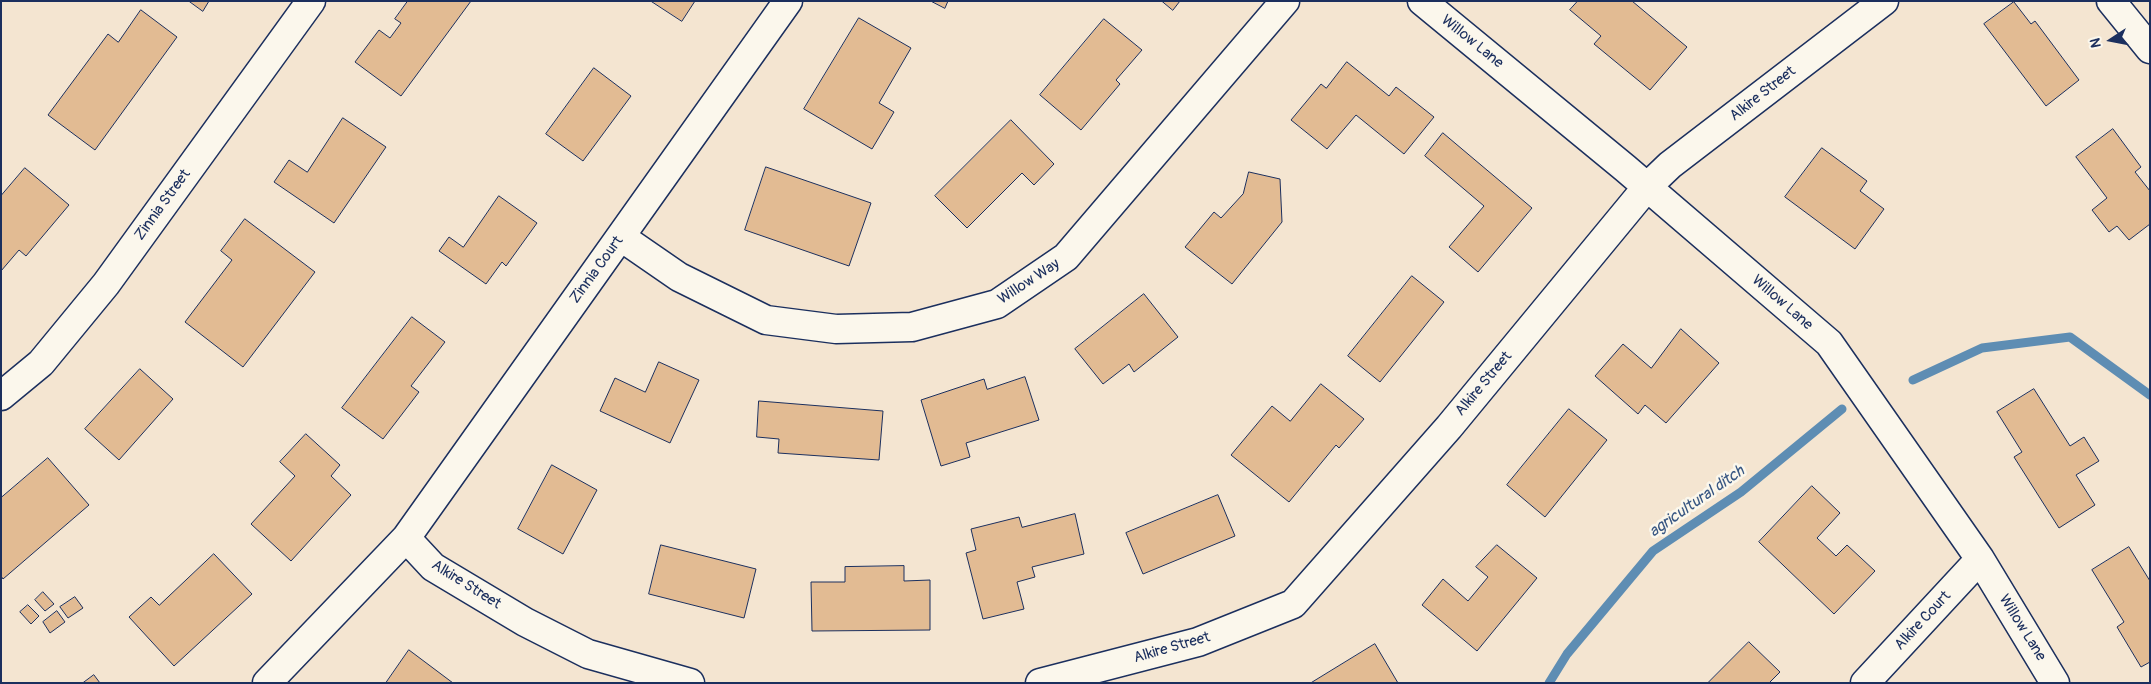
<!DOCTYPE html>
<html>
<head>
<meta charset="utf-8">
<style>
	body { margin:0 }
	#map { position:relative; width:2151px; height:684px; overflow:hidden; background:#f4e5d1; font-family:Pangolin,sans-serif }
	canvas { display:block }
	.frame { position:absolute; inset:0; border:2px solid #1b2f5e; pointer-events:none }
	.north { position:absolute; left:2086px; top:15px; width:50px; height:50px; -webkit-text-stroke:4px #fbf7ec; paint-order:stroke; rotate:259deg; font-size:14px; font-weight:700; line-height:20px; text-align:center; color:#1b2f5e }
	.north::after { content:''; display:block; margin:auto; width:18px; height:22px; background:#1b2f5e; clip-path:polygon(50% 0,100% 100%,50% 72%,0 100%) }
</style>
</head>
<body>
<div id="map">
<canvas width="2151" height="684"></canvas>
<div class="frame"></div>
<div class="north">N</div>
</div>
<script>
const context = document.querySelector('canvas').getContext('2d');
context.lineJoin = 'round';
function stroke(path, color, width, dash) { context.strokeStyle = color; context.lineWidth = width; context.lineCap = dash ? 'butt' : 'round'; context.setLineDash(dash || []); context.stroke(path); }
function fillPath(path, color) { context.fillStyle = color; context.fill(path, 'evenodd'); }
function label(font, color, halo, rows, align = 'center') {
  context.font = font + ' Pangolin,sans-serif'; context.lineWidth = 5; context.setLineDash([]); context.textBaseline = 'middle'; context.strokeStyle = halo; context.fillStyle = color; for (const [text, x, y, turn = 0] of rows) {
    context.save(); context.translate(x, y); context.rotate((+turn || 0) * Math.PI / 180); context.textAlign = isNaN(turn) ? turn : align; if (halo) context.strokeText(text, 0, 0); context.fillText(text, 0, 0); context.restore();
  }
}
stroke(new Path2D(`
	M1913,380L1982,348L2070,337L2150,395
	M1549,683L1567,654L1653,551L1741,492L1842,409`), '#5e8db3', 9);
const building = new Path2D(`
	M189,1H209L203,11Z
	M408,1H471L401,96L355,62L379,30L390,38L401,23L395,19Z
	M651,1H695L682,21Z
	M931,1H948L945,8Z
	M1162,1H1180L1173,10Z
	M1578,1H1632L1687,47L1650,90L1594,44L1601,36L1570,10Z
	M2014,2L2031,24L2035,21L2079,80L2046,106L1984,24Z
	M141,10L177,37L95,150L48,115L108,34L118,42Z
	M859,18L911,48L879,103L894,112L872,149L804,109Z
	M1104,19L1142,50L1116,80L1120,84L1081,130L1040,95Z
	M1347,62L1389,96L1396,87L1434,117L1404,154L1356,115L1327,149L1291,120L1321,84L1326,88Z
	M594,68L631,96L583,161L546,134Z
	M343,118L386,147L334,223L274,182L289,160L307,172Z
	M1011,120L1054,164L1034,185L1022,173L967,228L935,196Z
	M2113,129L2141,167L2135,172L2150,191V224L2129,240L2117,226L2109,232L2092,210L2107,198L2076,157Z
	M1443,133L1532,208L1478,272L1449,247L1484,206L1425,156Z
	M1822,148L1867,181L1860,191L1884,209L1855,249L1785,197Z
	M766,167L871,203L849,266L745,230Z
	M25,168L69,205L26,256L19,250L1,271V196Z
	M1249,172L1280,179L1282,222L1232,284L1185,247L1214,212L1221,218L1243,194Z
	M499,196L537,223L506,266L502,262L486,284L439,251L449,237L463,247Z
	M245,219L315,272L243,367L185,322L232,260L221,251Z
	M1412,276L1444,302L1380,382L1348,356Z
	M1144,294L1178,337L1134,372L1129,364L1103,384L1075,349Z
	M412,317L445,342L411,386L419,392L383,439L342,408Z
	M1681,329L1719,363L1666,423L1645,405L1638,414L1595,376L1623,344L1651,368Z
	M659,362L699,380L670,443L600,411L615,378L645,392Z
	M140,369L173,399L119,460L85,429Z
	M1025,377L1039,420L966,443L970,457L941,466L921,400L984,379L987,389Z
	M1321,384L1364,419L1339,448L1336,445L1289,502L1231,455L1272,406L1290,421Z
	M2034,389L2070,446L2084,437L2099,461L2076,475L2095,505L2059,528L2014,457L2022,452L1997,412Z
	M759,401L883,411L879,460L778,453L779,439L757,437Z
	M1569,409L1607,440L1545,517L1507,485Z
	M306,434L340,465L331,476L351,495L291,561L251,524L295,476L280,462Z
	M48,458L89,505L3,579L1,576V498Z
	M552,465L597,490L563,554L518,529Z
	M1812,486L1840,513L1817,538L1836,556L1847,545L1875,571L1834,614L1759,542Z
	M1218,495L1235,536L1143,574L1126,533Z
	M1075,514L1084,554L1032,567L1035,577L1017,582L1024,609L983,619L966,553L976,550L971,529L1019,517L1022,527Z
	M661,545L756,569L744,618L649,594Z
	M1497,545L1537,578L1477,651L1422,605L1443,579L1468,601L1488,577L1476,567Z
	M2129,547L2150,581V662L2141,667L2117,627L2124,622L2092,570Z
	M214,554L252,594L174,666L129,617L151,597L159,605Z
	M904,566V581L930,580V630L812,631L811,582H845V567Z
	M43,592L54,604L45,611L35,600Z
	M75,597L83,608L68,618L60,607Z
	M28,605L39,616L31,624L20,612Z
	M57,611L65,622L50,633L43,622Z
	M1749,642L1780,672L1769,683H1708Z
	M1375,644L1398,683H1311Z
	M409,650L453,683H386Z
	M94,675L100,683H83Z`);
fillPath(building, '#e2bb93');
stroke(building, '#1b2f5e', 1);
const street = new Path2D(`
	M1422,1L1625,168L1829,343L1980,559L2055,683
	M2111,1L2150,49
	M621,237L679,277L766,320L836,329L912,327L997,304L1066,257L1285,1
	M1,396L41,363L106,284L311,1
	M406,538L433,567L525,622L588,654L690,683
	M267,683L406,538L788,1
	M1040,683L1198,642L1293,604L1449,427L1647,187L1670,165L1884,1
	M1865,683L1980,559`);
stroke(street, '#1b2f5e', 31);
stroke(street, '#fbf7ec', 28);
label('15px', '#1b2f5e', '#fbf7ec', [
	["Willow Lane",1472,42,39],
	["Alkire Street",1763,94,-38],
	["Zinnia Street",163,205,-54],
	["Zinnia Court",597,270,-54],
	["Willow Way",1029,282,-33],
	["Willow Lane",1782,303,41],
	["Alkire Street",1484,384,-50],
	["Alkire Street",466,585,32],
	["Alkire Court",1923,621,-47],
	["Willow Lane",2022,628,58],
	["Alkire Street",1172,648,-16]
]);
label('italic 16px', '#375682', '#fbf7ec', [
	["agricultural ditch",1697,502,-35]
]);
</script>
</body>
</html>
